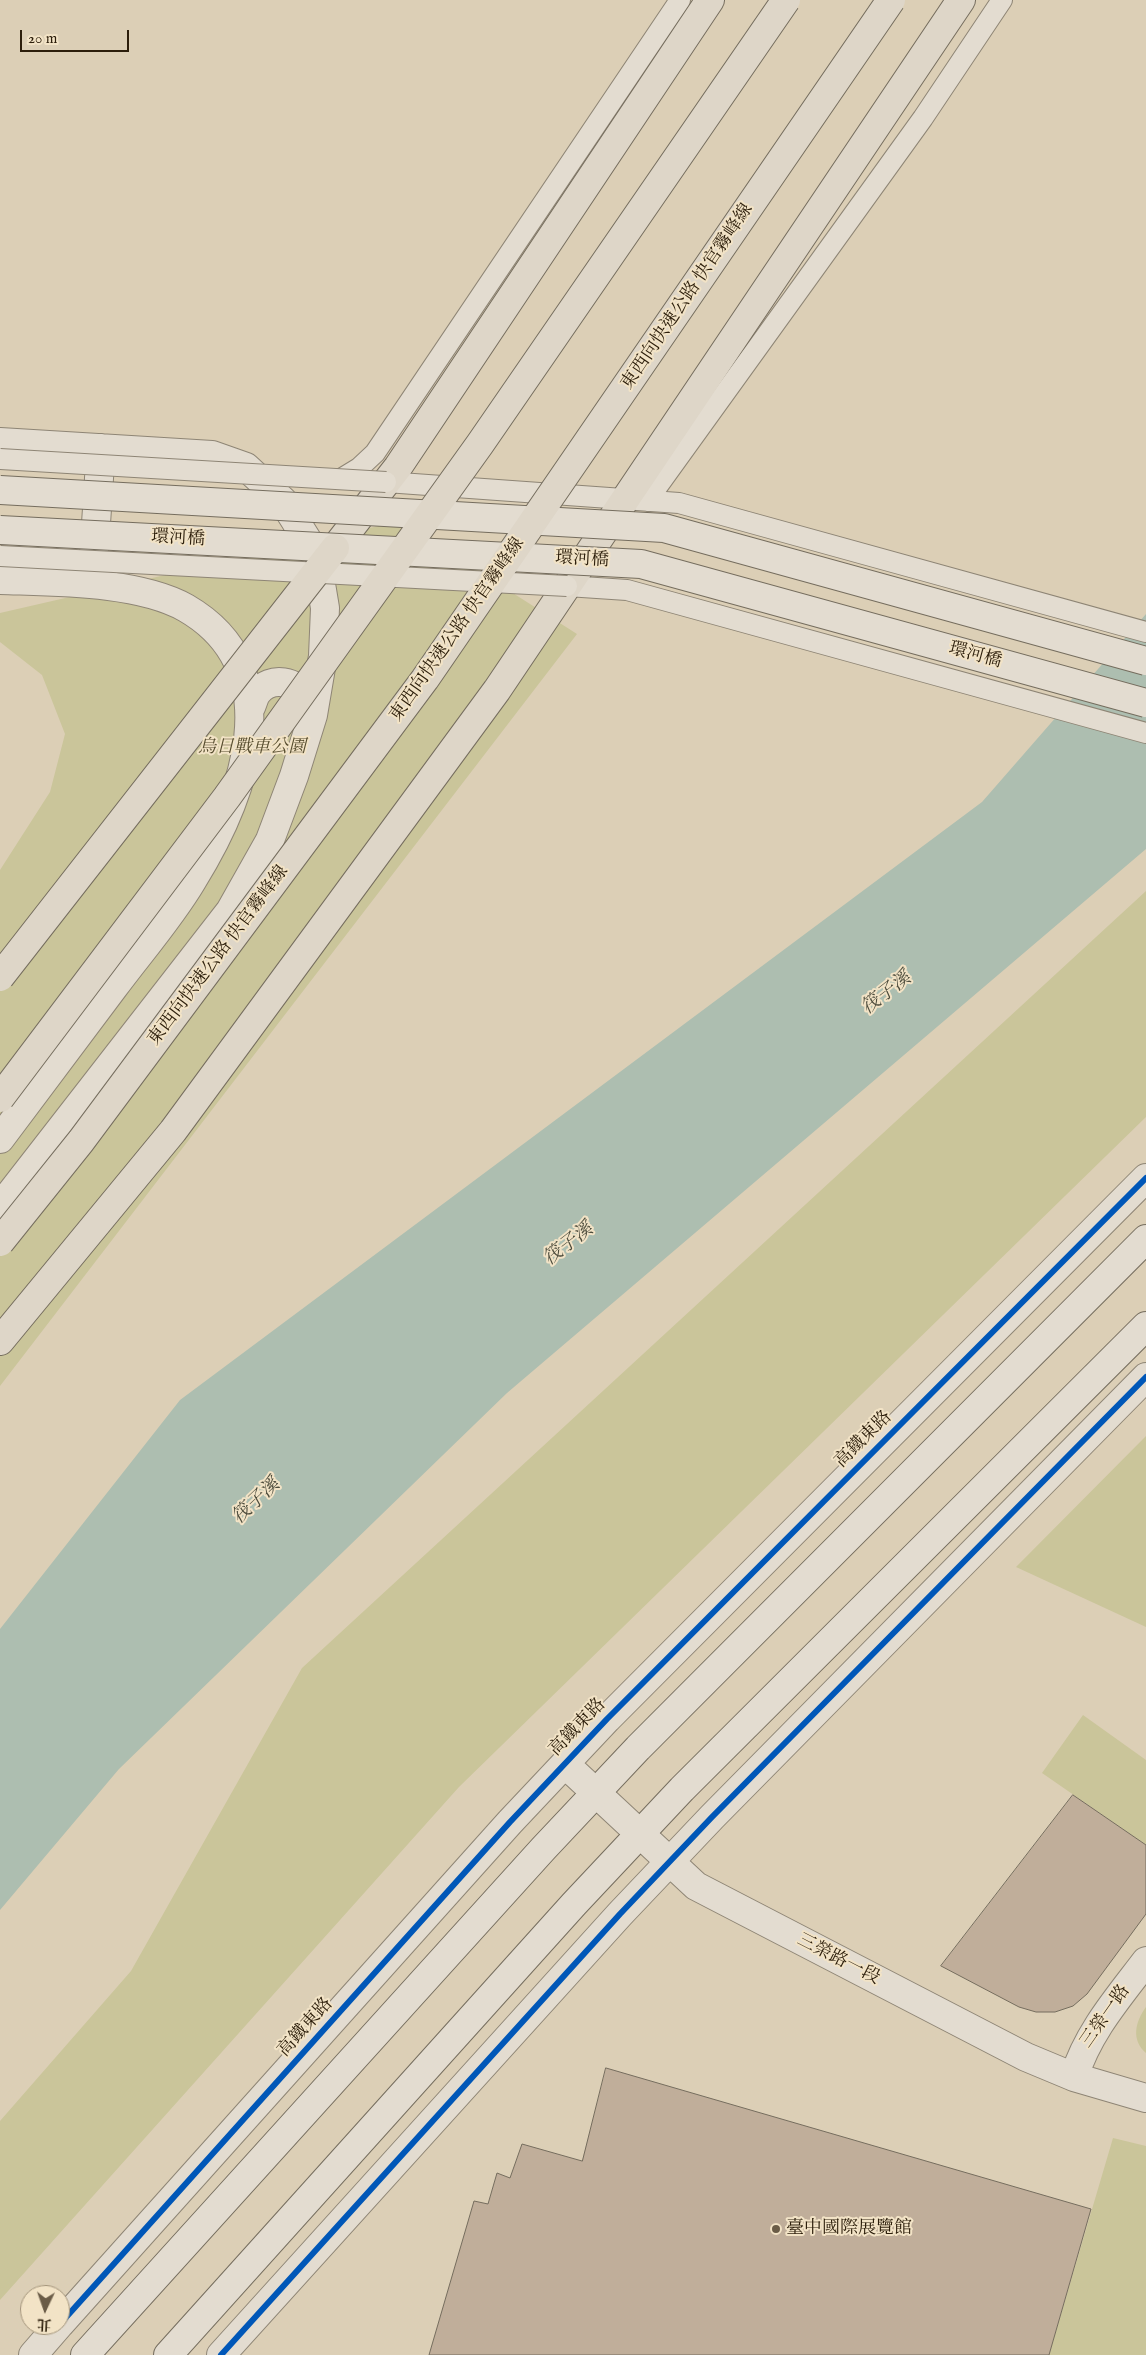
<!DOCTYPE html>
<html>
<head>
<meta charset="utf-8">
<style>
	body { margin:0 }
	#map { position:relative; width:1146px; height:2355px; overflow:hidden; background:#dccfb6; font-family:"IM FELL English","Noto Serif TC",serif }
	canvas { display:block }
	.north { position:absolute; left:20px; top:2285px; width:50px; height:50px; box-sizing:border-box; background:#f2e3c6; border:1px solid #a3947b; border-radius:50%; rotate:183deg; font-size:14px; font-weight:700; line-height:20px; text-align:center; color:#2c1e0b }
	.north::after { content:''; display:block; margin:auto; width:18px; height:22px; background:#6a5c47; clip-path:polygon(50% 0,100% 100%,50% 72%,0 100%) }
	.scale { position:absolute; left:20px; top:30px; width:109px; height:22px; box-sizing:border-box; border:2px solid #2c1e0b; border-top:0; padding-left:6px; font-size:15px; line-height:18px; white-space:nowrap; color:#2c1e0b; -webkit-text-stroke:4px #f2e3c6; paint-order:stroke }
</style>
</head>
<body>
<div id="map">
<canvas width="1146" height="2355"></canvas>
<div class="north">北</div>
<div class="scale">20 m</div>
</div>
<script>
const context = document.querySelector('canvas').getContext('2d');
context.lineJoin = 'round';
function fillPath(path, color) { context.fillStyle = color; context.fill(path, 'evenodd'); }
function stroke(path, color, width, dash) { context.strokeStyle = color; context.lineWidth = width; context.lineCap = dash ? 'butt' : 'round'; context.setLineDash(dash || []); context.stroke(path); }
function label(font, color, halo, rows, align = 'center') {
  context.font = font + ' "IM FELL English","Noto Serif TC",serif'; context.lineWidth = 4; context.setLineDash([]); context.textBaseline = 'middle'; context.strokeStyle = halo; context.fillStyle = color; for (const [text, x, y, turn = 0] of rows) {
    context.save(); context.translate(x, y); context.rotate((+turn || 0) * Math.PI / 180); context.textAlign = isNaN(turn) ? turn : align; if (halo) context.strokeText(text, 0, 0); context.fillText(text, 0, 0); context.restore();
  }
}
fillPath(new Path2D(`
	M400,521L577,634L0,1386V870L50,792L65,734L42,675L0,642V613Z
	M1146,891V1117L459,1787L0,2300V2121L131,1971L302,1668Z
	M1146,1436V1627L1016,1567Z
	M1083,1715L1146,1760V1845L1042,1773Z
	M1146,2007V2053C1131,2040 1135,2022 1146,2007Z
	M1113,2138L1146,2146V2355H1049Z`), '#cac59a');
fillPath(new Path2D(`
	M1146,614V849L507,1393L119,1769L0,1910V1629L180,1400L982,802Z`), '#adbeb0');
const building = new Path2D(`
	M1073,1795L1146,1845V1914L1087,1994L1073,2006L1055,2012H1036L1019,2007L941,1966Z
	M606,2068L1091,2209L1049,2355H429L474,2201L488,2204L497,2173L510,2178L522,2144L582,2161Z`);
fillPath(building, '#c0ae9a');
stroke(building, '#756d5e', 1);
const lane = new Path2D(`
	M341,479L359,468L375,453L680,0
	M386,482L679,503L1146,632
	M647,501L923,118L1002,0
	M567,586L627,590L1146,733`);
const street = new Path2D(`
	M0,442L212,455L246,467L283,501L316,554L325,608L323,656L313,715L294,776L270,840L230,911L0,1207
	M0,580C55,582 138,581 186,608C293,670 243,799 192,881C170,918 140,952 114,987C76,1037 38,1088 0,1139
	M92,584L101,448
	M251,707C253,703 254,697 257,693C271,675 297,681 307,698C310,702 311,709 312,713
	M565,1764L696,1886L1026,2057L1074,2077L1146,2098
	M1074,2077C1088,2032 1118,1998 1146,1961
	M60,2324L510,1822L607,1719L1146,1178
	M33,2355L59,2325
	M221,2355L620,1914L712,1817L1146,1377`);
const secondary = new Path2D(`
	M85,2355L543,1849L638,1748L1146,1239
	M168,2355L574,1904L682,1789L1146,1326`);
const highway = new Path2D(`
	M335,548L398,467L710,0
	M0,1341L173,1131L497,690L961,0`);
stroke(lane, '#8e8575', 22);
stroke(street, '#8e8575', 30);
stroke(secondary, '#756d5e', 30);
stroke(highway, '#756d5e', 30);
stroke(lane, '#e3dcd0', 20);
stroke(street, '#e3dcd0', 28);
stroke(secondary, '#e3dcd0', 28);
stroke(highway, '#ded6c8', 28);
const laneBridge = new Path2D(`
	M0,459L386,482
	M0,556L567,586`);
const secondaryBridge = new Path2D(`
	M0,490L664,528L1146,661
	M0,530L641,564L1146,703`);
const highwayBridge = new Path2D(`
	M0,977L335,548
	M0,1098L227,797L480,444L786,0
	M0,1242L81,1141L425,679L891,0`);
stroke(laneBridge, '#8e8575', 22, []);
stroke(secondaryBridge, '#756d5e', 30, []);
stroke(highwayBridge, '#756d5e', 30, []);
stroke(laneBridge, '#e3dcd0', 20);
stroke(secondaryBridge, '#e3dcd0', 28);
stroke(highwayBridge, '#ded6c8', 28);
stroke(new Path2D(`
	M60,2324L510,1822L607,1719L1146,1178
	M221,2355L620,1914L712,1817L1146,1377`), '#0057b8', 6);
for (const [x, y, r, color] of [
	[776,2229,5,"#6a5c47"]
]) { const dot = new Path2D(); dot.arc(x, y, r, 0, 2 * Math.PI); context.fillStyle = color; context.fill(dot); stroke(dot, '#f2e3c6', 2); }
label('18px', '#2c1e0b', '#f2e3c6', [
	["東西向快速公路 快官霧峰線",688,297,-56],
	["環河橋",178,539,3],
	["環河橋",582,560,3],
	["東西向快速公路 快官霧峰線",458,630,-55],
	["環河橋",975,656,15],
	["東西向快速公路 快官霧峰線",219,956,-53],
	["高鐵東路",864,1440,-45],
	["高鐵東路",578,1728,-46],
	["三榮路一段",838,1960,27],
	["三榮一路",1106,2017,-55],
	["高鐵東路",306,2028,-48]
]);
label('italic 18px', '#574d2f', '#f2e3c6', [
	["烏日戰車公園",252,748]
]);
label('18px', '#2c1e0b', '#f2e3c6', [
	["臺中國際展覽館",786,2229]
], 'left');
label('italic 19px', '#4d4c3c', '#f2e3c6', [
	["筏子溪",887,994,-38],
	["筏子溪",569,1245,-38],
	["筏子溪",257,1502,-43]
]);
</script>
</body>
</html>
